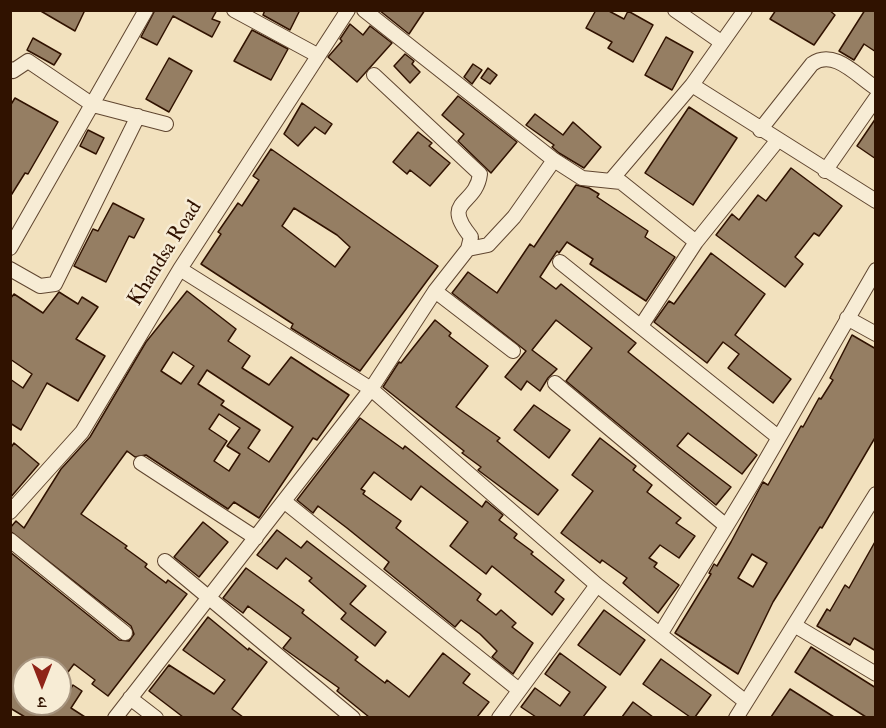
<!DOCTYPE html>
<html>
<head>
<meta charset="utf-8">
<style>
	body { margin:0 }
	#map { position:relative; width:886px; height:728px; overflow:hidden; background:#f2e1be; font-family:"IM FELL Double Pica","Noto Serif Devanagari",serif }
	canvas { display:block }
	.frame { position:absolute; inset:0; border:12px solid #301200; pointer-events:none }
	.north { position:absolute; left:12px; top:656px; width:60px; height:60px; box-sizing:border-box; background:#f7ecd5; border:2px solid #a79580; border-radius:50%; rotate:180deg; font-size:16px; font-weight:700; line-height:24px; text-align:center; color:#301200 }
	.north::after { content:''; display:block; margin:auto; width:21px; height:27px; background:#8f2418; clip-path:polygon(50% 0,100% 100%,50% 72%,0 100%) }
</style>
</head>
<body>
<div id="map">
<canvas width="886" height="728"></canvas>
<div class="frame"></div>
<div class="north">उ</div>
</div>
<script>
const context = document.querySelector('canvas').getContext('2d');
context.lineJoin = 'round';
function fillPath(path, color) { context.fillStyle = color; context.fill(path, 'evenodd'); }
function stroke(path, color, width, dash) { context.strokeStyle = color; context.lineWidth = width; context.lineCap = dash ? 'butt' : 'round'; context.setLineDash(dash || []); context.stroke(path); }
function label(font, color, halo, rows, align = 'center') {
  context.font = font + ' "IM FELL Double Pica",serif'; context.lineWidth = 5; context.setLineDash([]); context.textBaseline = 'middle'; context.strokeStyle = halo; context.fillStyle = color; for (const [text, x, y, turn = 0] of rows) {
    context.save(); context.translate(x, y); context.rotate((+turn || 0) * Math.PI / 180); context.textAlign = isNaN(turn) ? turn : align; if (halo) context.strokeText(text, 0, 0); context.fillText(text, 0, 0); context.restore();
  }
}
const building = new Path2D(`
	M39,10H85L75,31Z
	M155,10H217L212,19L220,22L212,37L173,16L157,45L141,37Z
	M265,10H300L290,30L263,15Z
	M379,10H425L409,34Z
	M596,10H607L624,19L628,11L653,25L633,62L608,48L612,42L586,28Z
	M776,10H829L835,15L814,45L770,19Z
	M865,10H876V52L864,44L854,60L839,51Z
	M350,24L363,35L370,26L392,43L357,82L328,57L342,41L340,39Z
	M252,30L288,49L271,80L234,61Z
	M666,37L693,52L672,90L645,75Z
	M33,38L61,54L54,65L27,50Z
	M405,54L414,61L412,64L420,72L410,83L394,66Z
	M169,58L192,71L169,112L146,99Z
	M473,64L482,70L472,84L464,77Z
	M488,68L497,75L490,84L481,78Z
	M458,96L517,142L491,173L458,141L464,134L442,115Z
	M15,98L58,122L28,174L25,173L10,197V106Z
	M302,103L332,124L325,134L315,127L298,146L284,134Z
	M689,107L737,138L693,205L645,173Z
	M535,114L563,135L573,122L601,147L584,168L559,153L552,147L554,145L526,125Z
	M876,118V159L857,146Z
	M88,130L104,138L96,154L80,146Z
	M418,132L432,143L429,146L450,163L430,186L410,170L407,174L393,162Z
	M271,149L438,266L360,371L291,328L293,324L201,264L221,234L218,232L238,203L242,206L259,180L253,176ZM294,208L337,235L350,247L335,267L282,226Z
	M791,168L842,206L819,236L814,233L795,257L803,264L785,287L716,235L732,214L739,220L758,195L766,201Z
	M576,185L589,188L599,194L597,197L648,231L645,237L675,257L646,301L590,264L593,259L567,242L559,253L557,251L553,257L540,277L556,289L561,284L636,343L628,352L757,455L742,474L688,433L677,446L731,487L716,505L566,381L592,348L556,320L532,350L557,369L548,378L540,391L527,381L521,390L505,377L526,351L452,293L468,272L497,293L530,244L534,247Z
	M113,203L144,219L134,238L129,236L106,282L74,266L93,229L98,231Z
	M711,253L765,294L735,335L791,379L773,403L728,368L739,354L723,342L707,363L654,322L669,301L674,304Z
	M187,291L236,329L228,341L250,356L242,368L269,385L291,357L349,395L317,440L313,438L259,518L234,502L228,509L146,455L135,457L127,451L81,514L127,546L125,548L147,564L145,567L166,583L168,580L187,594L108,696L92,684L95,680L74,664L68,672L51,659H48L42,668H24V704H60L73,685L82,691L71,708L85,717H25L10,708V552L119,640L129,641L134,634L131,626L10,531V528L16,521L24,528L61,469L90,437L146,342ZM173,352L194,366L181,384L161,371ZM207,370L293,427L269,462L248,448L260,430L221,405L224,401L198,384ZM219,414L240,428L227,446L240,454L229,471L214,461L227,441L209,429Z
	M59,292L78,304L82,297L98,307L76,339L105,356L78,401L47,383L21,430L10,423V379L23,388L32,374L10,359V299L14,294L43,313Z
	M435,320L451,333L449,336L488,366L456,407L500,438L497,441L558,490L538,515L478,470L481,467L462,453L464,451L383,387L399,362L401,363Z
	M852,335L876,349V436L822,528L820,527L773,602L738,674L675,633L711,574L709,573L714,564L717,566L731,542L763,482L768,485L801,426L803,427L819,398L821,399L833,380L830,378ZM752,554L767,563L753,587L738,578Z
	M534,405L570,430L549,458L514,430Z
	M360,418L403,449L405,446L482,507L486,501L503,515L499,520L517,534L514,538L533,552L531,554L564,580L555,592L564,599L552,615L492,566L486,574L450,546L468,522L421,486L411,500L374,472L361,489L365,491L363,494L401,521L396,528L481,594L477,600L496,615L501,610L516,623L512,627L533,643L513,674L492,657L497,651L480,634L461,620L455,627L384,569L389,562L347,528L318,506L313,513L297,500Z
	M600,438L636,466L633,470L652,485L647,492L681,518L676,523L695,536L679,558L660,545L649,558L657,563L654,567L679,585L658,613L623,583L627,578L602,560L600,563L561,533L593,491L572,475Z
	M14,443L39,464L10,498V449Z
	M203,522L228,542L199,577L174,557Z
	M277,530L301,548L307,541L366,586L350,604L386,632L375,646L341,619L346,613L309,581L312,578L286,558L277,569L257,555Z
	M876,540V651L854,638L850,645L817,626L827,609L830,611L845,585L849,588Z
	M246,568L304,610L302,613L358,657L355,660L385,683L387,680L409,697L443,653L470,674L463,683L489,702L477,717H369L337,691L339,688L283,648L291,638L248,606L243,613L223,598Z
	M604,610L645,640L620,675L578,645Z
	M208,617L248,650L249,648L267,662L232,709L243,717H183L149,691L169,665L214,694L225,680L183,650Z
	M811,647L876,688V717H866L795,672Z
	M560,653L606,687L583,717H536L521,707L535,688L560,706L570,692L545,674Z
	M661,659L711,695L695,717H690L643,684Z
	M790,689L834,717H771Z
	M633,702L653,717H622Z`);
fillPath(building, '#957e63');
stroke(building, '#301200', 1.5);
const minor = new Path2D(`
	M234,10L317,55
	M364,10L554,160L514,217L488,245L468,249
	M675,10L721,42
	M10,69L13,71L28,61L93,105L166,124
	M692,85L876,201
	M760,130L812,64C834,48 857,76 876,88
	M554,160L582,178L621,182L696,242
	M825,171L876,98
	M612,179L692,85L745,10
	M10,248L146,10
	M560,262L778,437
	M10,269L40,286L55,284L138,116
	M180,269L371,389L597,585L746,702
	M435,291L513,351
	M847,318L876,334
	M641,326L696,242L777,141
	M555,383L725,525
	M141,463L256,538
	M285,502L519,690
	M10,512L82,432L180,269L348,10
	M10,540L125,633
	M165,561L353,718
	M794,625L876,674
	M661,633L752,484L876,270
	M130,698L156,718
	M115,718L371,389L435,291L468,249L471,237C440,199 476,207 480,174L374,75
	M499,718L597,585
	M736,718L876,494`);
stroke(minor, '#604630', 16);
stroke(minor, '#f7ecd5', 14);
label('21px', '#301200', '#f7ecd5', [
	["Khandsa Road",166,254,-58]
]);
</script>
</body>
</html>
